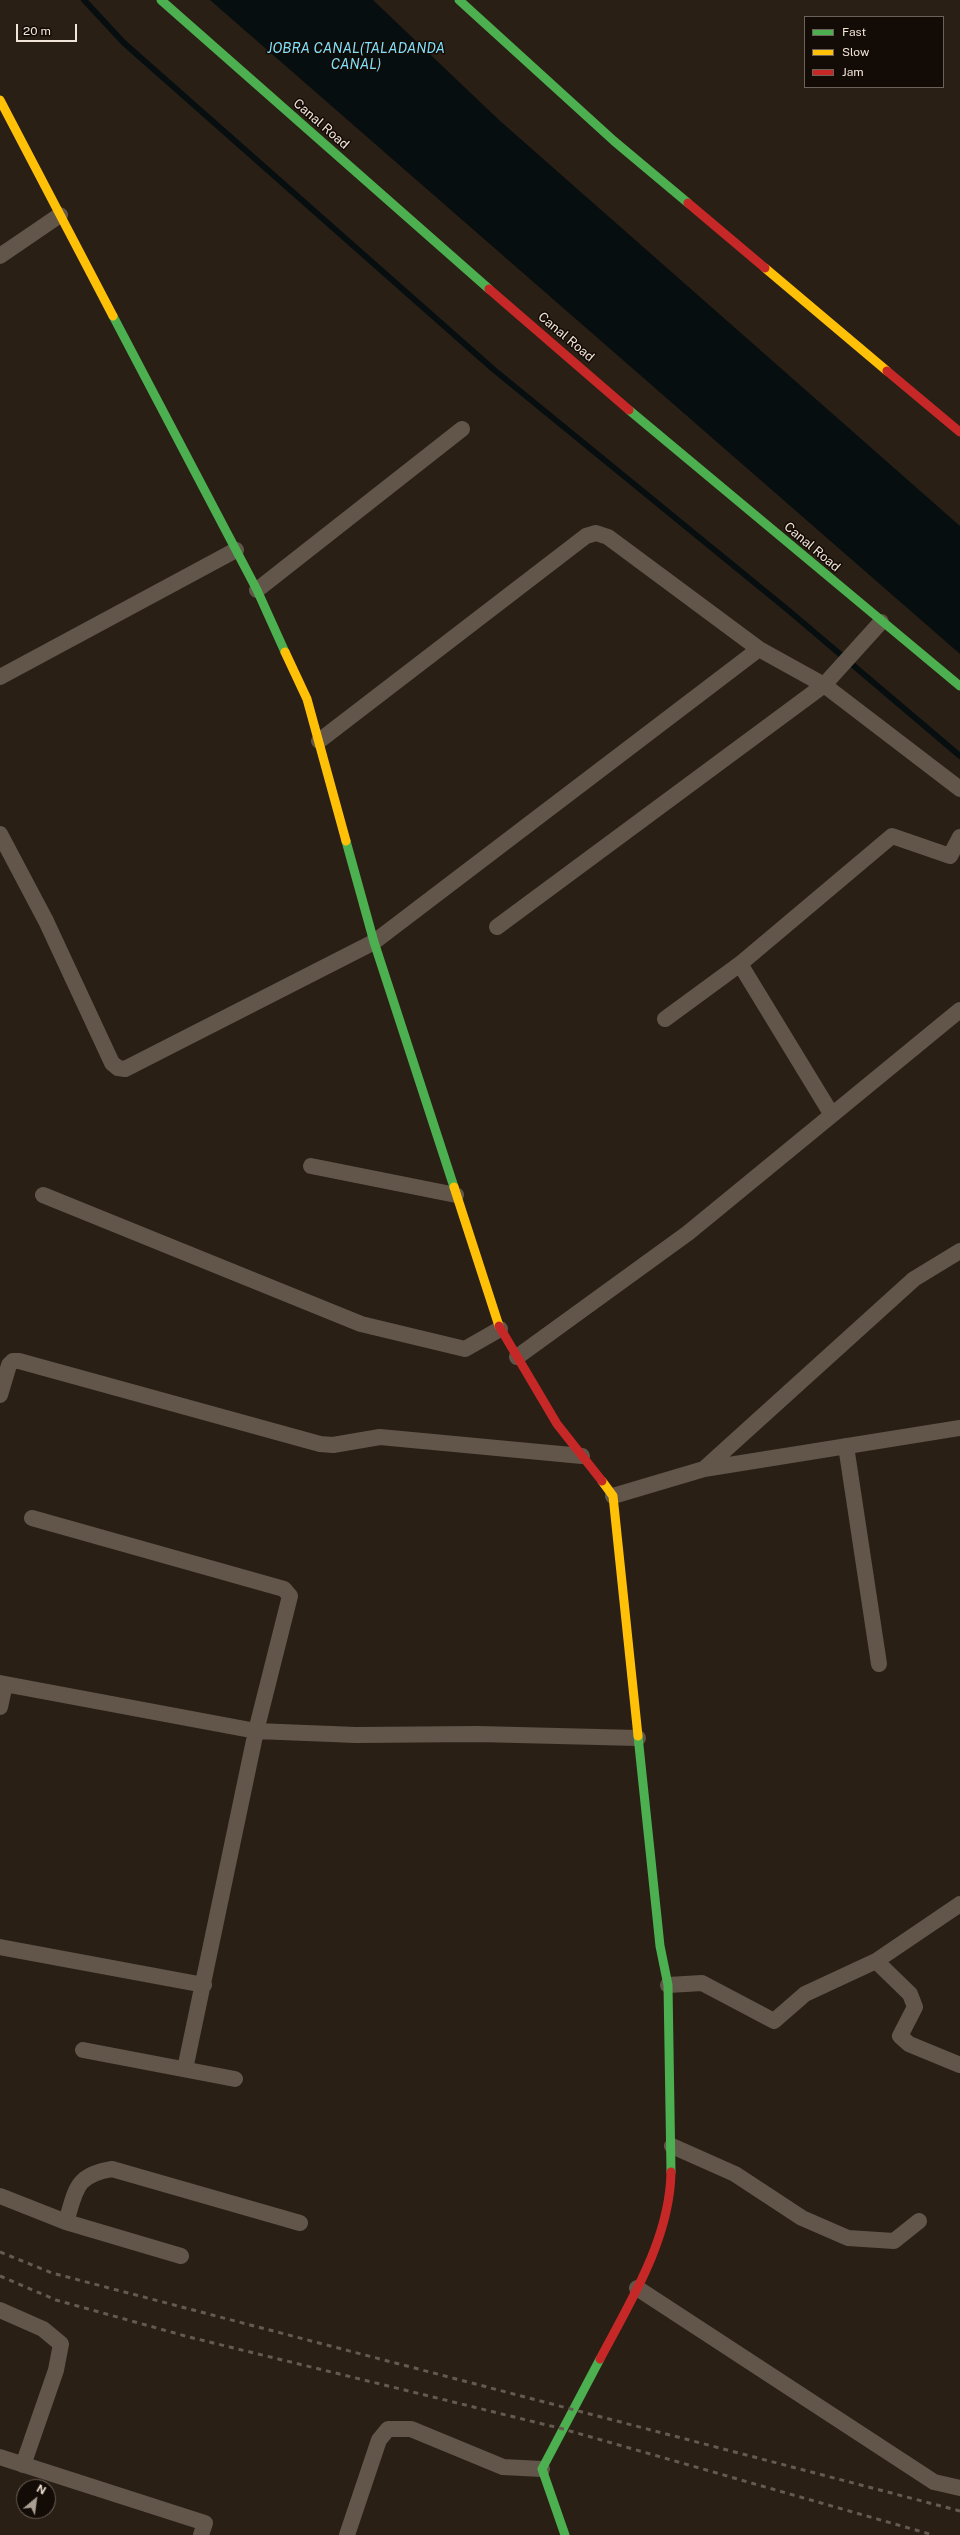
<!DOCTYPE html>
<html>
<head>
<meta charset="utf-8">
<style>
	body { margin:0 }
	#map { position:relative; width:960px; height:2535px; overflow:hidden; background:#2a1f15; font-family:"Public Sans",sans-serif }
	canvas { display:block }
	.legend { position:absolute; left:804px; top:16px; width:140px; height:72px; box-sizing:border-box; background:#130b05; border:1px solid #6c625a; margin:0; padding:5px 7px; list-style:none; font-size:12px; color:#f1e4d9 }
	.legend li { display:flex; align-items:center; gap:8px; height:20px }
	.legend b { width:20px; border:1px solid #6c625a }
	.north { position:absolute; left:16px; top:2479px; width:40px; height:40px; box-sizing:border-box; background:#130b05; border:1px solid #6c625a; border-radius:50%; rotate:29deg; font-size:11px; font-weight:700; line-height:16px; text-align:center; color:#f1e4d9 }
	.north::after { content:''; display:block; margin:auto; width:14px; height:18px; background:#ab9f94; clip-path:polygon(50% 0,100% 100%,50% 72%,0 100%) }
	.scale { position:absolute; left:16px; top:24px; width:61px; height:18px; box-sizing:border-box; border:2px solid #f1e4d9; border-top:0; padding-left:5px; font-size:12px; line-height:14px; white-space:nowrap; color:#f1e4d9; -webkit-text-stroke:3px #130b05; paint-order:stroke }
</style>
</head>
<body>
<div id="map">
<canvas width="960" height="2535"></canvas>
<ul class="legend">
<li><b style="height:5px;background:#4caf50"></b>Fast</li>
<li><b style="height:5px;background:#ffc107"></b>Slow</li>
<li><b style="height:5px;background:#c62828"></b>Jam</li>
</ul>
<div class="north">N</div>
<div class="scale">20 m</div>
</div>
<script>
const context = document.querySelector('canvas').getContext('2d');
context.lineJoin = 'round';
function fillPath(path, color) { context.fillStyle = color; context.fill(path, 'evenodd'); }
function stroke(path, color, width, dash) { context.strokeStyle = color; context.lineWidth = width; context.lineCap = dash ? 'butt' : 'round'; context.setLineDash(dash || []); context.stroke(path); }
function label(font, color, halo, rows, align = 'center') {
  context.font = font + ' "Public Sans",sans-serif'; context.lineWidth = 3; context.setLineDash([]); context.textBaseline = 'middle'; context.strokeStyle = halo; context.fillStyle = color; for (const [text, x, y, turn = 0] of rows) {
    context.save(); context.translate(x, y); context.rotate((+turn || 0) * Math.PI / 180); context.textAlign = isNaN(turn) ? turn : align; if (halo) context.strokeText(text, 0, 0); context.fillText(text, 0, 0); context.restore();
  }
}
fillPath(new Path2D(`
	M210,0H373L499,120L960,526V654Z`), '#070e10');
stroke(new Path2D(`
	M84,0L124,43L493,369L788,610L960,756`), '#070e10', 6);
stroke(new Path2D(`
	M0,256L60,215
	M257,590L462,429
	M881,622L824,685L960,789
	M0,677L236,550
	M0,834L46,921L112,1063L118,1068L125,1069L374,942L759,649L608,537L596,533L586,536L319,741
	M497,927L824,685L759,649
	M740,964L832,1115
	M665,1019L740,964L892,836L950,856L960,837
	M311,1166L456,1195
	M43,1195L361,1324L465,1349L500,1329
	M517,1357L688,1233L960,1010
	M0,1395L9,1365L13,1361H19L320,1444L333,1445L380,1437L582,1456
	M846,1446L879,1664
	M704,1469L914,1279L960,1251
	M613,1496L704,1469L960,1428
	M32,1518L284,1589L290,1596L256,1731L185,2069
	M0,1683L256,1731L356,1735L478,1734L638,1738
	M0,1707L5,1684
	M0,1947L204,1985
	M876,1961L910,1994L915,2007L900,2036L909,2044L960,2065
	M668,1985L702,1983L774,2021L805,1994L876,1961L960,1904
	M83,2050L235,2079
	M672,2146L735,2174L802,2218L848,2238L894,2241L919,2221
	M0,2196L66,2222L181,2256
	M66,2222C76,2190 75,2175 112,2169L300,2223
	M637,2288L934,2482L960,2488
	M0,2310L43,2329L61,2344L56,2370L23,2465
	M0,2457L205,2523L201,2535
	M347,2535L379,2440L388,2429H411L503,2467L542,2469`), '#62564a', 16);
stroke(new Path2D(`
	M161,0L489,289
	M459,0L614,141L688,203
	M113,316L257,590L285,652
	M629,410L960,686
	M346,841L374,942L454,1187
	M638,1736L660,1946L668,1985L671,2172
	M565,2535L542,2469L600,2359`), '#4caf50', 9);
stroke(new Path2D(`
	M0,100L113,316
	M765,268L887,371
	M285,652L307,699L346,841
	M454,1187L499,1326
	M602,1481L613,1496L638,1736`), '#ffc107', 9);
stroke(new Path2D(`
	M688,203L765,268
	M489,289L629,410
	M887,371L960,432
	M499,1326L557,1424L602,1481
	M600,2359C630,2302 670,2239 671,2172`), '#c62828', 9);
stroke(new Path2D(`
	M0,2252L52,2273L960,2511
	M0,2276L56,2300L189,2337L563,2429L933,2535`), '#645a51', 3, [5, 5]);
label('13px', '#f1e4d9', '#130b05', [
	["Canal Road",321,124,41],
	["Canal Road",566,337,40],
	["Canal Road",812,547,40]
]);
label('italic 14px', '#81dffa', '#130b05', [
	["JOBRA CANAL(TALADANDA",356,49],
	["CANAL)",356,65]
]);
</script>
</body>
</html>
